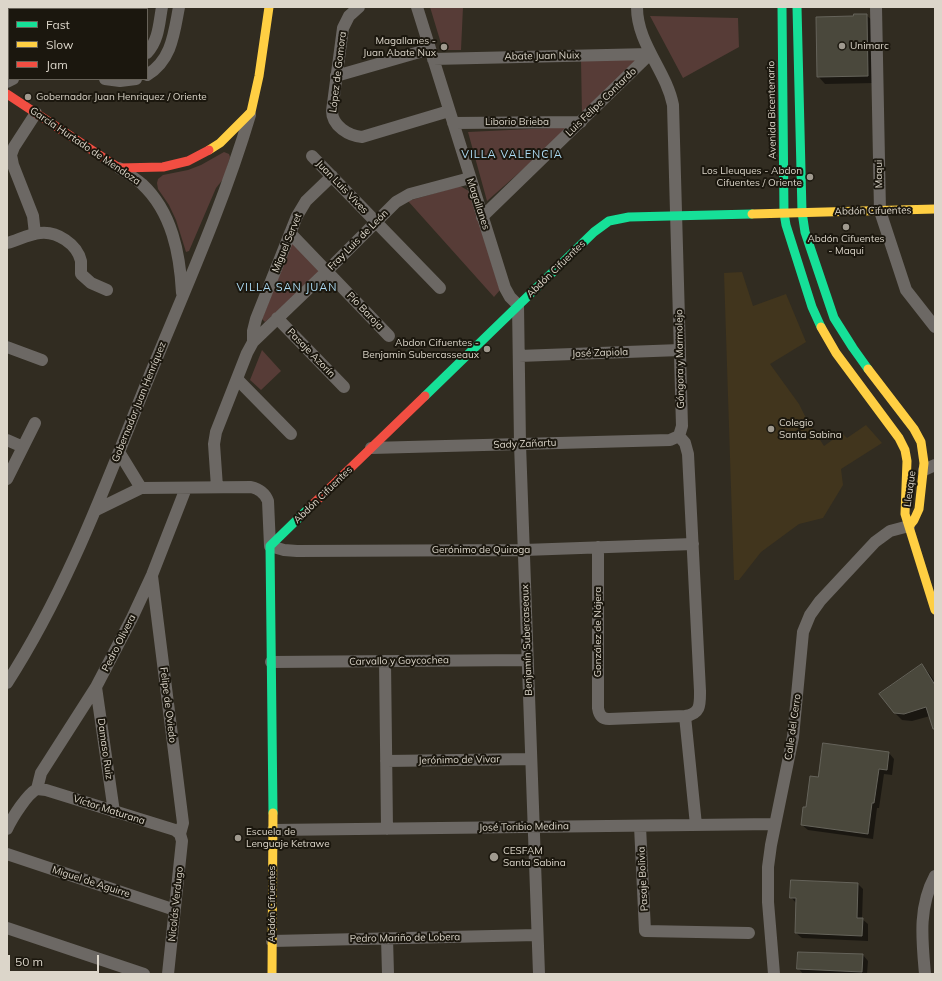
<!DOCTYPE html>
<html>
<head>
<meta charset="utf-8">
<style>
	body { margin:0 }
	#map { position:relative; width:942px; height:981px; overflow:hidden; background:#312c21; font-family:Mulish,sans-serif }
	canvas { display:block }
	.frame { position:absolute; inset:0; border:8px solid #dcd6ca; pointer-events:none }
	.legend { position:absolute; left:8px; top:8px; width:140px; height:72px; box-sizing:border-box; background:#1b170e; border:1px solid #686359; margin:0; padding:5px 7px; list-style:none; font-size:12px; color:#dcd6ca }
	.legend li { display:flex; align-items:center; gap:8px; height:20px }
	.legend b { width:20px; border:1px solid #686359 }
	.scale { position:absolute; left:8px; top:955px; width:91px; height:18px; box-sizing:border-box; border:2px solid #dcd6ca; border-top:0; padding-left:5px; font-size:12px; line-height:14px; white-space:nowrap; color:#dcd6ca; -webkit-text-stroke:3px #1b170e; paint-order:stroke }
</style>
</head>
<body>
<div id="map">
<canvas width="942" height="981"></canvas>
<div class="frame"></div>
<ul class="legend">
<li><b style="height:5px;background:#16e098"></b>Fast</li>
<li><b style="height:5px;background:#ffcf43"></b>Slow</li>
<li><b style="height:5px;background:#f24e42"></b>Jam</li>
</ul>
<div class="scale">50 m</div>
</div>
<script>
const context = document.querySelector('canvas').getContext('2d');
context.lineJoin = 'round';
function fillPath(path, color) { context.fillStyle = color; context.fill(path, 'evenodd'); }
function stroke(path, color, width, dash) { context.strokeStyle = color; context.lineWidth = width; context.lineCap = dash ? 'butt' : 'round'; context.setLineDash(dash || []); context.stroke(path); }
function label(font, color, halo, rows, align = 'center') {
  context.font = font + ' Mulish,sans-serif'; context.lineWidth = 4; context.setLineDash([]); context.textBaseline = 'middle'; context.strokeStyle = halo; context.fillStyle = color; for (const [text, x, y, turn = 0] of rows) {
    context.save(); context.translate(x, y); context.rotate((+turn || 0) * Math.PI / 180); context.textAlign = isNaN(turn) ? turn : align; if (halo) context.strokeText(text, 0, 0); context.fillText(text, 0, 0); context.restore();
  }
}
fillPath(new Path2D(`
	M742,272L753,306L786,294L806,342L770,364L799,404L806,418L824,446L842,433L847,438L866,425L882,443L841,469L843,485L823,518L799,524L761,552L739,580H734L724,273Z`), '#41351d');
fillPath(new Path2D(`
	M7,7H37L36,9H9V40L7,41Z
	M430,7H463L461,50H443Z
	M650,16L738,18L739,47L683,78Z
	M640,58L582,116L581,60Z
	M571,127L487,201L468,132Z
	M224,152L229,154L230,157L224,178L216,188L189,251L186,252L176,220L169,205L158,189L157,183L158,179L163,175L188,170L201,165Z
	M460,186L469,191L500,290L494,297L408,201Z
	M292,242L317,268L319,272L317,276L265,322L262,319Z
	M262,350L281,371L261,390L250,380Z`), '#573c37');
fillPath(new Path2D(`
	M86,7H110L111,9H88Z
	M866,15L874,22L875,83L825,84L818,76Z
	M922,666L929,673L935,682V731L930,716L912,721L902,720L894,712Z
	M823,744L889,753L894,759L892,775L884,774L879,808H877L873,839L808,830L802,825L806,809L819,779Z
	M858,884L863,889L862,919L868,924V941L802,938L796,933V903L791,897Z
	M799,953L863,955L868,961L867,974H803L799,969Z`), '#0007');
const building = new Path2D(`
	M854,14H867L868,76L817,77L816,17L853,16Z
	M922,664L935,685V729H933L926,707L904,714L894,713L879,694Z
	M823,743L889,752L887,770L879,769L874,803H872L868,834L801,825L803,807H806L810,776L818,777Z
	M791,880L858,883L857,918H863L862,936L795,933L796,898H790Z
	M798,952L863,954L862,972L797,969Z`);
fillPath(building, '#4a483c');
stroke(building, '#65635a', 1);
stroke(new Path2D(`
	M359,7L349,16L343,28L332,111C332,126 349,136 362,137L449,111
	M417,7L505,288L510,297L518,305L520,444L539,974
	M637,7C637,44 666,70 673,105L682,426L679,436
	M876,7L880,211L906,290L935,327
	M48,9V7
	M147,53C159,40 159,23 162,7
	M433,59L650,54
	M7,65L9,63
	M147,75C172,60 174,33 179,7
	M336,76L430,49
	M105,79L120,81L136,79
	M7,82L13,79
	M453,123L581,122
	M312,156L440,288
	M119,168C127,173 135,178 142,184C172,212 180,254 182,293
	M482,217L650,54
	M290,233L389,336
	M35,234L33,216L13,165L11,155L14,147L36,113
	M7,243C18,240 29,234 40,233C57,231 77,244 81,261C81,265 81,270 81,274L91,283L107,290
	M277,318L344,387
	M253,342V331L256,319L297,216L306,201L332,176
	M7,347L42,360
	M519,356L680,350
	M237,379L291,434
	M7,440L23,447
	M371,448L670,440L679,436
	M119,452L141,488
	M924,470L935,465
	M7,479L35,423
	M217,487L214,444L216,432L247,353L253,342L327,271L396,202L410,194L470,178
	M96,510L141,488L251,487C260,489 265,493 268,501L270,546L284,550L297,551L524,550L693,544
	M598,547V708C599,715 602,719 609,719L685,716C701,714 700,704 700,691L688,454L685,443L679,436
	M152,576L183,823L180,834
	M385,661L387,829
	M271,662L528,660
	M7,683C68,588 105,486 147,382C183,294 223,206 250,115
	M96,687L114,812
	M685,716L696,825
	M386,761L531,759
	M37,789L41,773L96,687L132,618L152,575L186,488
	M37,789L46,790L175,830L180,834
	M640,826L645,931L749,933
	M7,829C12,818 27,794 37,789
	M273,830L775,824
	M7,854L175,910
	M7,928L144,974
	M387,938L388,974
	M272,941L537,935
	M168,974L182,841L180,834
	M774,974L768,902V867L771,845L793,737L803,632L810,615L820,601L875,542L890,531L909,526
	M925,974C922,940 918,907 935,876`), '#6c6864', 12);
stroke(new Path2D(`
	M782,7L784,213L786,225L812,307L821,327
	M797,7L802,212L805,232L834,318L853,348L868,369
	M425,396L594,232L609,221L629,217L752,214
	M273,813L270,546L309,508`), '#16e098', 9);
stroke(new Path2D(`
	M209,150L220,143L251,112L259,76L269,7
	M752,214L935,209
	M821,327L836,353L899,438L905,450L907,461L905,514L935,610
	M868,369L914,429L921,442L924,463L919,509L914,520L909,526
	M272,974L273,813`), '#ffcf43', 9);
stroke(new Path2D(`
	M7,94L119,168L163,167L188,161L209,150
	M309,508L425,396`), '#f24e42', 9);
for (const [x, y, r, color] of [
	[842,46,4,"#a09a8f"],
	[444,47,4,"#a09a8f"],
	[28,97,4,"#a09a8f"],
	[810,177,4,"#a09a8f"],
	[846,227,4,"#a09a8f"],
	[487,349,4,"#a09a8f"],
	[771,429,4,"#a09a8f"],
	[238,838,4,"#a09a8f"],
	[494,857,5,"#a09a8f"]
]) { const dot = new Path2D(); dot.arc(x, y, r, 0, 2 * Math.PI); context.fillStyle = color; context.fill(dot); stroke(dot, '#1b170e', 1.5); }
label('10px', '#dcd6ca', '#1b170e', [
	["Magallanes -",436,41,"right"],
	["Juan Abate Nux",436,53,"right"],
	["Unimarc",850,46],
	["Gobernador Juan Henriquez / Oriente",36,97],
	["Los Lleuques - Abdon",802,171,"right"],
	["Cifuentes / Oriente",802,183,"right"],
	["Abdón Cifuentes",846,239,"center"],
	["- Maqui",846,251,"center"],
	["Abdon Cifuentes -",479,343,"right"],
	["Benjamin Subercasseaux",479,355,"right"],
	["Colegio",779,423],
	["Santa Sabina",779,435],
	["Escuela de",246,832],
	["Lenguaje Ketrawe",246,844],
	["CESFAM",503,851],
	["Santa Sabina",503,863]
], 'left');
label('10px', '#dcd6ca', '#1b170e', [
	["Abate Juan Nuix",542,56,-1],
	["López de Gomora",338,72,-83],
	["Luis Felipe Contardo",601,102,-44],
	["Avenida Bicentenario",772,110,-91],
	["Liborio Brieba",517,122],
	["García Hurtado de Mendoza",85,146,34],
	["Maqui",879,174,-91],
	["Juan Luis Vives",342,187,46],
	["Magallanes",478,204,72],
	["Abdón Cifuentes",873,211,-1],
	["Fray Luis de León",358,240,-45],
	["Miguel Servet",287,243,-68],
	["Abdón Cifuentes",556,269,-44],
	["Pío Baroja",365,311,46],
	["Pasaje Azorín",311,353,46],
	["José Zapiola",600,353,-2],
	["Góngora y Marmolejo",680,359,-91],
	["Gobernador Juan Henríquez",139,402,-68],
	["Sady Zañartu",525,444,-2],
	["Lleuque",910,489,-82],
	["Abdón Cifuentes",323,495,-44],
	["Gerónimo de Quiroga",481,550],
	["González de Nájera",598,632,-90],
	["Benjamín Subercaseaux",527,640,-92],
	["Pedro Olivera",119,643,-63],
	["Carvallo y Goycochea",399,661,-1],
	["Felipe de Oviedo",168,705,83],
	["Calle del Cerro",793,727,-82],
	["Damaso Ruiz",105,749,82],
	["Jerónimo de Vivar",459,760,-1],
	["Víctor Maturana",109,810,18],
	["José Toribio Medina",524,827,-1],
	["Pasaje Bolivia",643,879,-93],
	["Miguel de Aguirre",91,882,18],
	["Nicolás Verdugo",176,904,-84],
	["Abdón Cifuentes",272,904,-90],
	["Pedro Mariño de Lobera",405,938,-1]
]);
context.letterSpacing = '1px';
label('11px', '#addcf5', '#1b170e', [
	["VILLA VALENCIA",512,155],
	["VILLA SAN JUAN",287,288]
]);
context.letterSpacing = '0px';
</script>
</body>
</html>
